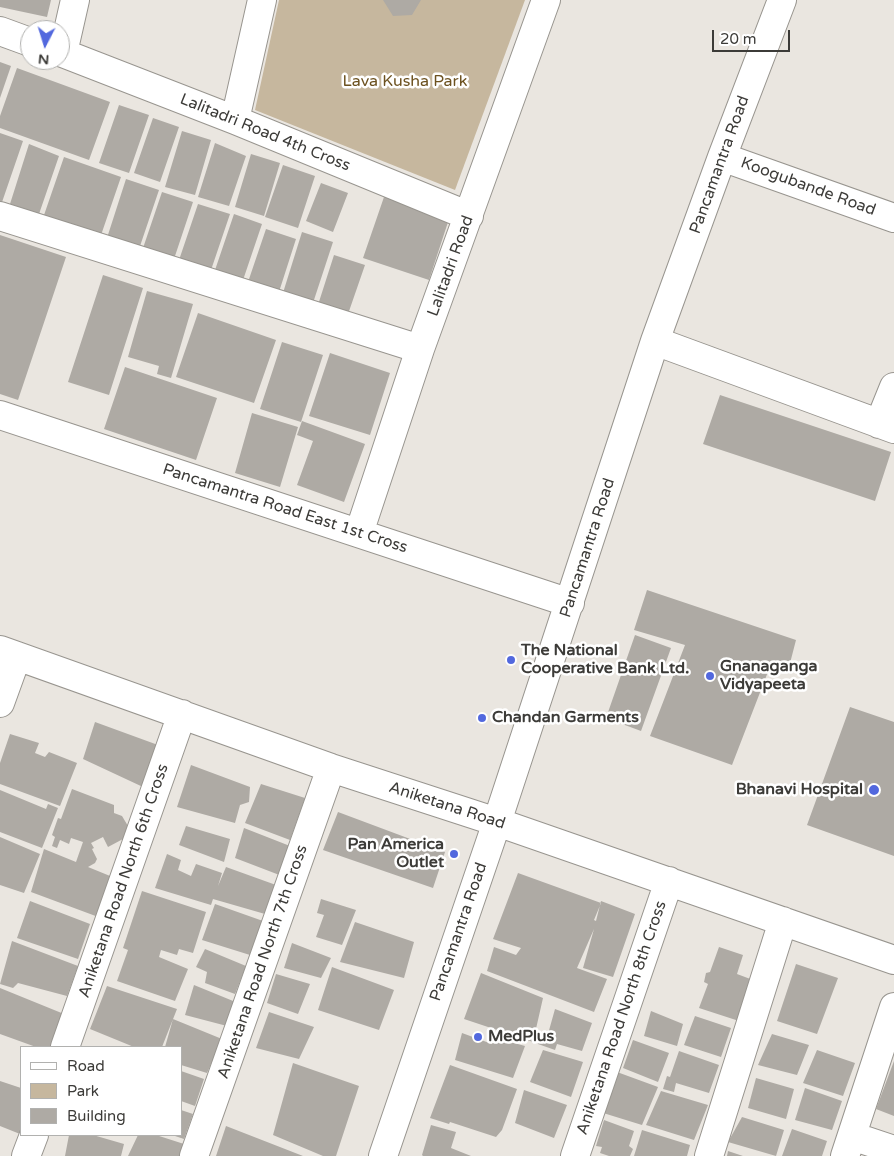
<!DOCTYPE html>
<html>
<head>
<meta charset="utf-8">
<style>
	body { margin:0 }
	#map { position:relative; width:894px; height:1156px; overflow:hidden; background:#eae6e0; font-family:"Varela Round",sans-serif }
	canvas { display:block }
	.legend { position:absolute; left:20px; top:1046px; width:162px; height:90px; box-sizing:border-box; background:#fff; border:1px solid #b1b1af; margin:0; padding:6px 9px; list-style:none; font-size:15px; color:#3c3b38 }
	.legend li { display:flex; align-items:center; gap:10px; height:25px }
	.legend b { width:25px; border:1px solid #b1b1af }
	.north { position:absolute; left:20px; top:20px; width:50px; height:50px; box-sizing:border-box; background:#fff; border:1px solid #b1b1af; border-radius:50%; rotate:185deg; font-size:14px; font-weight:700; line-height:20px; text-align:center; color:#3c3b38 }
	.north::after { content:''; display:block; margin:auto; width:18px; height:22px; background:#5268de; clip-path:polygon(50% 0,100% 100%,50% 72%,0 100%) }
	.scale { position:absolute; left:712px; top:30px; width:78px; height:22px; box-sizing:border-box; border:2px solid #3c3b38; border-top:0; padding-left:6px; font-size:15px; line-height:18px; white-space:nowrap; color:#3c3b38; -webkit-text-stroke:4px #fff; paint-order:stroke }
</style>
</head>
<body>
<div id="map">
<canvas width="894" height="1156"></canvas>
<ul class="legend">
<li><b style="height:6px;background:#fff"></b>Road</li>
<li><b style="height:14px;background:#c6b79e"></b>Park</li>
<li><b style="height:14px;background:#aeaaa4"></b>Building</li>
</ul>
<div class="north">N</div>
<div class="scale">20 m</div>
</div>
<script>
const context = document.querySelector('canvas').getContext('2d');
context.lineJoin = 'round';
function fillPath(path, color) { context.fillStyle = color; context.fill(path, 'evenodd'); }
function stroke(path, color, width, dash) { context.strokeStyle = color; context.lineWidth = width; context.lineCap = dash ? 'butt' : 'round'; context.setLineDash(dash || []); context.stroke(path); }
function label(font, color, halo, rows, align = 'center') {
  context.font = font + ' "Varela Round",sans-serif'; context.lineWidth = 5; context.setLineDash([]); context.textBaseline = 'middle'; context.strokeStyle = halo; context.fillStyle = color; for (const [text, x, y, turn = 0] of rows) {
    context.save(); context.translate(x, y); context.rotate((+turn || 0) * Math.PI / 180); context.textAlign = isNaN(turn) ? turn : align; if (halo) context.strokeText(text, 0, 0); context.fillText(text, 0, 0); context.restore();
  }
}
fillPath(new Path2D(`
	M279,0H525L455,190L255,110Z`), '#c6b79e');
fillPath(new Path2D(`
	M0,0H51L47,17L0,7Z
	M383,0H421L412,15L393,16Z
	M0,62L11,66L0,98Z
	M17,68L110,102L89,160L0,128V116Z
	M119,105L149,115L129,173L99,163Z
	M153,118L179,127L160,182L134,173Z
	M182,131L211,140L195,195L165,187Z
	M0,133L23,141L0,208Z
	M215,143L246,156L229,206L198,197Z
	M29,144L59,156L39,214L10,204Z
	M251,154L280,163L264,216L235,207Z
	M64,157L121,177L100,238L43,218Z
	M283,165L315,176L298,228L265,217Z
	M126,179L159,190L138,252L106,241Z
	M321,183L348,193L333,232L306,221Z
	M162,192L193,202L172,265L141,254Z
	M384,197L449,219L429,280L363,258Z
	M198,204L230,214L210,273L178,263Z
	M234,214L262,224L241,286L213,276Z
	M266,229L296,239L278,295L247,285Z
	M302,232L333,242L312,306L282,296Z
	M0,235L66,257L18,400L0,394Z
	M334,255L365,265L347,317L317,308Z
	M103,275L143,288L109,395L68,382Z
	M147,291L193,304L171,378L157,374L159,366L128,357Z
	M198,313L276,340L254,403L176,377Z
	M282,342L323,355L301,422L260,409Z
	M330,353L390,373L370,435L309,416Z
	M125,367L217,398L196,460L104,429Z
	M720,395L891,452L875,501L703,444Z
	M252,413L298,427L280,487L235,473Z
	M302,421L365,444L344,502L297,485L313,441L297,435Z
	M647,590L796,640L788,671L771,664L732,765L650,736L685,645L634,630Z
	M635,635L671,648L641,731L606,718Z
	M850,707L894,722V856L807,825Z
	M95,722L158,745L143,787L83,759Z
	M10,734L39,743L35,753L45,757L49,752L77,763L60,806L0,784V763Z
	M191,765L250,787L249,802L240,805L235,823L177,807Z
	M261,784L305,798L290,840L245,823Z
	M72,789L114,805V813L122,816L128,826L123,839L108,847L103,837L91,843L94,848L92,849L97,859L95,863L88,867L115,878L101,918L31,892L44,849L76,862L83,842L71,838L69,844L60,840L57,848L52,846L55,837L52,835L58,818L61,819Z
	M0,790L46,809L48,804L58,808L42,848L0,832Z
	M338,812L445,852L433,888L323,850Z
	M186,826L230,839L224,862L179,845Z
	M244,828L290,846L282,876L235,858Z
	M0,837L40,854L24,893L0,885Z
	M167,854L181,860L178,870L191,876L196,864L222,873L218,886L226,867L276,885L265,914L213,899L211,905L155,888Z
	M518,873L601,903L594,920L596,921L601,901L635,914L613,977L583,968L594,929L577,968L607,979L594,1012L487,971L494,947L516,955L521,948L493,939Z
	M142,891L206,912L193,953L179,949L177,955L161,950L159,957L188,969L175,1001L117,981L128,950L123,948Z
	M321,899L356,910L342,945L316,937L324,915L317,913Z
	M30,901L90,924L78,959L17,938Z
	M215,904L263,921L250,955L202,940Z
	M355,922L414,942L404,978L340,962Z
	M12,941L78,966L67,996L18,983L13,988L0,984Z
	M292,943L331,958L321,978L284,968Z
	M719,947L743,955L737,974L753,980L739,1021L699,1008L708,984L704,982L706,973L710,972Z
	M205,949L246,966L235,994L205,983L207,972L196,967Z
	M796,964L838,978L817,1034L777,1021Z
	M332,967L394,990L379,1030L318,1010Z
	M481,973L543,998L533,1042L464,1019Z
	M276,974L310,984L298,1014L267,1003Z
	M194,985L238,1003L227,1026L185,1015Z
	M107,986L177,1009L162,1047H134L90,1029Z
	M0,988L64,1014L53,1047H36L0,1034Z
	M555,1009L592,1023L582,1051L557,1044L555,1050L538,1044L542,1033L548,1034Z
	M651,1011L683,1024L677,1046L644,1036Z
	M269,1012L314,1027L299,1059L256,1048Z
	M695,1016L731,1028L721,1057L684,1045Z
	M173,1019L222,1039L207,1073L181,1065V1047H165Z
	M462,1033L492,1044L496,1038L525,1046L513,1078L455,1060Z
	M772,1034L809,1045L797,1075L758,1065Z
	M633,1040L669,1053L658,1082L623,1068Z
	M543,1050L583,1062L571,1097L530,1082Z
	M817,1050L855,1063L843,1096L803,1083Z
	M679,1051L719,1065L709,1093L676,1083L674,1092L663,1089L667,1076L670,1077Z
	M894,1061V1116L876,1109Z
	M293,1063L359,1086L336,1156H323L273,1135Z
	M450,1065L517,1089L502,1130L496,1137L450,1122L449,1124L430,1118Z
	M181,1071L204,1079L195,1106L181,1101Z
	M617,1072L658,1087L642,1125L600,1112Z
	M756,1078L794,1089L786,1119L748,1108Z
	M0,1081L21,1088V1130L20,1134L0,1126Z
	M805,1088L842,1101L832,1130L795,1120Z
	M524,1090L567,1105L554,1138L515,1123Z
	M661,1091L708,1105L694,1140L646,1125Z
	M181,1110L193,1114L184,1139L172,1135H181Z
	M742,1117L784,1130L776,1156L728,1142Z
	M604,1120L634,1131L629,1146L633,1149L630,1156H609L600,1153L602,1147L596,1146Z
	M431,1125L456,1132L451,1148L471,1156H423L422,1155Z
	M226,1126L303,1156H216Z
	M792,1129L827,1141L822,1156H782Z
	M642,1130L690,1145L687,1156H634Z
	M69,1135H93L124,1144L121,1156H65Z
	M138,1135H156L184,1144L179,1156H128Z
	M728,1151L743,1156H727Z`), '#aeaaa4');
const minor = new Path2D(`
	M0,31L30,42
	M60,52L235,120L469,216
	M63,53L75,0
	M235,120L262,0
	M722,157L894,218
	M0,216L420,349
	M655,341L894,429
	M0,415L570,603
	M879,424L894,387
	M359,533L420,349L546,0
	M0,650L331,768L497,822L894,960
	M0,703L17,656
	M65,1047L182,714
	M852,1136L894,1150
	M26,1156L34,1135
	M194,1156L331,768
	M383,1156L497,822L655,341L722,157L782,0
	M575,1156L669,881
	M709,1156L783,921
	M845,1156L894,1007`);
stroke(minor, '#98958f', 30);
stroke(minor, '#fff', 28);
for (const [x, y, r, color] of [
	[511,660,5,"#5268de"],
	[710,676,5,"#5268de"],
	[482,718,5,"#5268de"],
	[874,790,6,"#5268de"],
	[454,854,5,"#5268de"],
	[478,1037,5,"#5268de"]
]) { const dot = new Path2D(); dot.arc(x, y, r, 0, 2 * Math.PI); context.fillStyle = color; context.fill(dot); stroke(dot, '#fff', 2); }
label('16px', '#6c511f', '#fff', [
	["Lava Kusha Park",405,82]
]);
label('16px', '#3c3b38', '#fff', [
	["Lalitadri Road 4th Cross",265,133,22],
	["Pancamantra Road",720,165,-70],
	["Koogubande Road",808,187,20],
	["Lalitadri Road",451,266,-70],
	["Pancamantra Road East 1st Cross",285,509,18],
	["Pancamantra Road",588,548,-72],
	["Aniketana Road",447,806,18],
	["Aniketana Road North 6th Cross",124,881,-71],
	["Pancamantra Road",459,932,-71],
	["Aniketana Road North 7th Cross",263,962,-71],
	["Aniketana Road North 8th Cross",622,1018,-71]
]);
label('bold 16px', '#3c3b38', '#fff', [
	["The National",521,651],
	["Cooperative Bank Ltd.",521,669],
	["Gnanaganga",720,667],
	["Vidyapeeta",720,685],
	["Chandan Garments",492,718],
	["Bhanavi Hospital",863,790,"right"],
	["Pan America",444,845,"right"],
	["Outlet",444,863,"right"],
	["MedPlus",488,1037]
], 'left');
</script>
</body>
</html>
